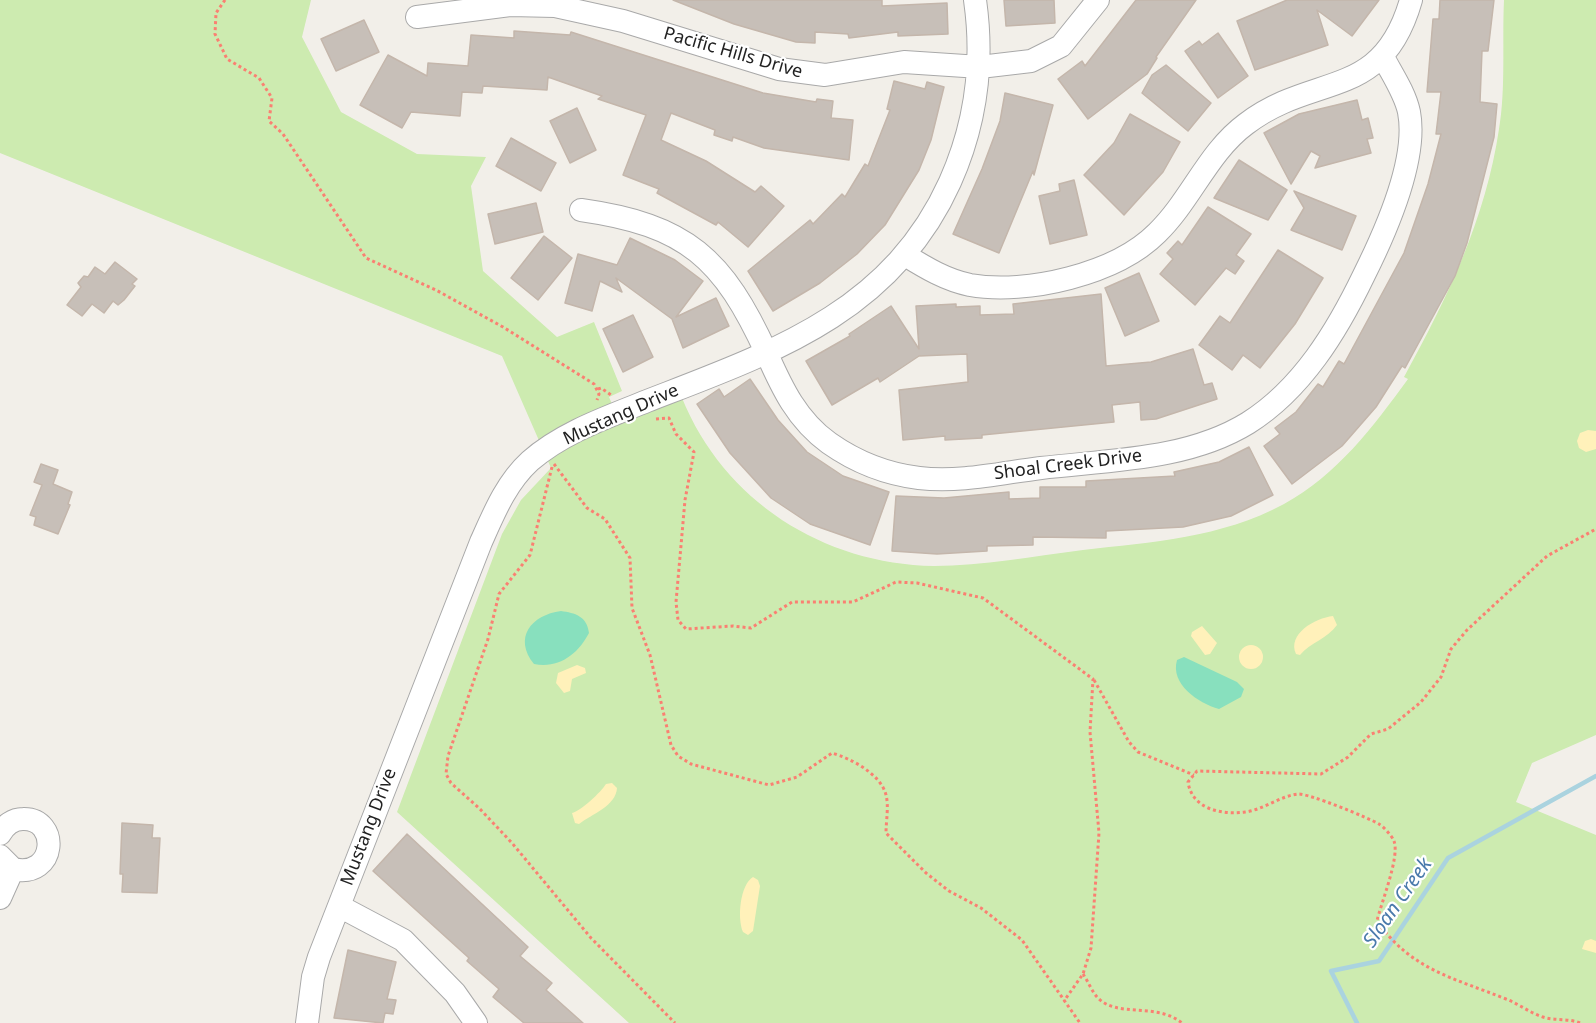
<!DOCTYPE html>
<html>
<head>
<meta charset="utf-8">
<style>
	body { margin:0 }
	canvas { display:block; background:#f2efe9 }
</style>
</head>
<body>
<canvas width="1596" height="1023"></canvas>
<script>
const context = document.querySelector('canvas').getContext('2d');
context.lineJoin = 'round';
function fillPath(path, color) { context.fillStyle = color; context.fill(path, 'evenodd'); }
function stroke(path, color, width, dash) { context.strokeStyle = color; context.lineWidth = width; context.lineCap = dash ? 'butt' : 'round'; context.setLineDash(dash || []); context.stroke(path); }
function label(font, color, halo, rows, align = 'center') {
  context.font = font + ' "Noto Sans",sans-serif'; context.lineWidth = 4.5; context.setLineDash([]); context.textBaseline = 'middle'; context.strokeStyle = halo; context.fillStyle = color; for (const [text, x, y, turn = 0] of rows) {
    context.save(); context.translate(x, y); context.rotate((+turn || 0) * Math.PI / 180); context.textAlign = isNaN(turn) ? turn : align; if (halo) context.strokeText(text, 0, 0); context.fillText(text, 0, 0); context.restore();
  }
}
fillPath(new Path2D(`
	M0,0H311L302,37L341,112L417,154L486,157L471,186L483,271L557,337L594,322L622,391L609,397L620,423L682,398C724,501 823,564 934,566C983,566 1034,556 1083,550C1152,542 1221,538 1284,504C1337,475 1373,427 1408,379L1404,377C1447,299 1486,218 1499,129C1506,89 1502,41 1504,0H1596V735L1532,763L1516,802L1596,835V1023H629L397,812L502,534L521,500L551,468L502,356L0,153Z`), '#cdebb0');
fillPath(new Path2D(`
	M1588,430L1596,431V449L1586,452L1579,448L1577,441L1580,433Z
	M1333,616L1337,625C1327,639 1311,642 1300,655L1296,654C1287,634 1315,618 1333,616Z
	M1202,626L1217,643L1210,654L1205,655L1191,636L1192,632Z
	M1239 657a12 12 0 1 1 24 0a12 12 0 1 1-24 0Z
	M577,665L585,668L586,673L572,679L570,691L564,693L556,683L558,673Z
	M612,783L617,788C616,806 592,814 579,824L575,823L572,813C581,811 601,792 606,784Z
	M753,877L758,880L760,886L753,931L748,935L743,932C737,918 740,885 753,877Z
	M1591,939L1596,941V953L1582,949L1585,941Z`), '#fff1ba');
fillPath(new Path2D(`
	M561,611C575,613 587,616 589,633C578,654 559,669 534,664C513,638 531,615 561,611Z
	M1184,657L1237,682L1244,689L1241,697L1219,709C1198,703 1170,684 1177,660Z`), '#88e0be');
stroke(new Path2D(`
	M1357,1023L1331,971L1379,961L1448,858L1596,776`), '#aad3df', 4.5);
const building = new Path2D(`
	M673,0H882V6L947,3L948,34L898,36V32L849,38L848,34L815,32V43L796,42L734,24Z
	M1004,0H1054L1055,23L1006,26Z
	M1136,0H1196L1156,57L1157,58L1147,74L1088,119L1058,79L1082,61L1085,66Z
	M1287,0H1379L1352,36L1317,10L1328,45L1255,70L1237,21Z
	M1440,0H1494L1488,51H1482L1480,102L1497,104L1494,137L1467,243L1455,276L1405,368L1402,366L1376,407L1342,446L1292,484L1264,446L1280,434L1275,428L1296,412L1318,384L1323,387L1339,361L1344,364L1404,253L1428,184L1441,134H1436L1441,92H1427L1433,19H1439Z
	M364,20L379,52L336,71L321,39Z
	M514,31L570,35L571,32L763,93L816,102L817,99L833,101L831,118L853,120L849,160L764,148L733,137L732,141L714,135L715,130L671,113L661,140L706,161L755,192L761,186L784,206L748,247L718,222L716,225L657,193L659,189L623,175L646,115L598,99L602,96L548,77L547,90L483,86L482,93L462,92L460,116L411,112L402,128L360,105L388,55L427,76L428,63L468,66L471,35L514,38Z
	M1218,33L1248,76L1218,98L1185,51L1199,41L1202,45Z
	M1166,65L1211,103L1188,131L1142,93L1152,75Z
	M894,81L925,89L927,82L944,87L931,140L919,170L885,225L857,254L820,283L773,311L748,271L810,220L813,224L842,194L845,197L865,164L868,166L890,110L887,109Z
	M1005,93L1053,105L1034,175L1033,171L999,253L953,234L982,169L1000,121Z
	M1357,100L1362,120L1368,118L1373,138L1367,139L1371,153L1315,168L1320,156L1311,151L1291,184L1264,133L1299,114Z
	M577,108L596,150L570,163L550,121Z
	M1130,114L1180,142L1163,172L1124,215L1084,175L1114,143Z
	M511,138L556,163L541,191L496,166Z
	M1239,160L1287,190L1268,220L1214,198Z
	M1074,180L1087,235L1050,244L1039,196L1060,191L1059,184Z
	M1294,191L1356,216L1342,250L1291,230L1304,208Z
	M536,203L543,232L495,244L488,214Z
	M1208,207L1251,234L1236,255L1244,261L1235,274L1226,268L1195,305L1160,274L1173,259L1167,253L1178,241L1182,245Z
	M544,236L572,258L538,300L511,278Z
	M630,238L675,260L703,281L676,317L716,298L729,326L683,348L672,319L616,278L622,292L600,281L592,311L565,303L578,254L617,265Z
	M1278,250L1323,278L1295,324L1260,368L1243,355L1232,370L1199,345L1220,316L1230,323Z
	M115,262L137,279L132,284L135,286L124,300L118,305L113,301L104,313L92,304L82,316L67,305L81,287L78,283L84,276L88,277L95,267L105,274Z
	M1139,273L1159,321L1125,336L1105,288Z
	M1101,294L1106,366L1151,362L1193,349L1204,385L1212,383L1217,399L1156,419L1141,420L1140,402L1112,405L1114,422L982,435V438L945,440V436L903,440L899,390L968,382L967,354L919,356L880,382L878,378L832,405L806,361L850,336L849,334L891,306L919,349L916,306L956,304V307L980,306V315L1014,314L1013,304Z
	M633,315L653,357L623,372L603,329Z
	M750,379L778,420L807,452L843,476L889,492L870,545L810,524L771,498L730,453L697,404L719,389L724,397Z
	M1249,447L1273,495L1231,516L1183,527L1106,531V538L1033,537V545L987,546V551L937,554L892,551L896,496L944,498L1009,492V499L1040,498V487H1086V481L1175,476L1174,472L1219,462Z
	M41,464L58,470L53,484L72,492L68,504L70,505L58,534L34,525L36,517L30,515L42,485L34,482Z
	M122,823L153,825L152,838H160L157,893L122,892L123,874H120Z
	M407,834L528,947L520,956L552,983L546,990L583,1023H524L493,997L499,989L467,961L469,958L373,871Z
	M348,950L396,962L387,999L396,1000L393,1014L385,1013L383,1023L334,1018Z`);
fillPath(building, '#c7bfb8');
stroke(building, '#c4b6ab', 1.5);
const minor = new Path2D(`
	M417,17L510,5L555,6L623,21L779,69L825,75L904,62L980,67L1031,61L1061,46L1098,0
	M581,210C687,225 723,258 767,354C782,388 797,420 829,443C856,462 886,474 919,478C959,483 1001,473 1041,468C1110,460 1188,460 1248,423C1302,389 1337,331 1364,275C1385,233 1418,159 1409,112C1405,93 1392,74 1383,57
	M905,255C926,268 946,280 970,285C1027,295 1116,274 1157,233C1191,200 1208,152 1246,124C1314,72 1382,102 1411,0
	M0,834C5,825 13,819 23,819C60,818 57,879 13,869L0,856
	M0,898L13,869
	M339,906L403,940L455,993L476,1023
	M307,1023L313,977L319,957L481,542C494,513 506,483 530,461C563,432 608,417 647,401C771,353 891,313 950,182C976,124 984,63 975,0`);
stroke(minor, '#a9a9a9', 24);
stroke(new Path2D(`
	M225,0L216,13L215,34L227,59L259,78L272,98L269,121L283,134L366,258L436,290L503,327L594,384L599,394L597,400
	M598,389L601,388L611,395
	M656,419L669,418L676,434L694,452L685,500L676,602L678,620L686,629L733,626L751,628L792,602H853L896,582L917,583L983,598L1093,679L1090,732L1099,833L1091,948L1083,974L1064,1001
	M554,464L587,508L605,519L630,558L632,608L650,655L671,745L678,756L691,764L769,785L797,777L832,753C850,758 881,774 886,795C889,806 886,821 886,833L926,873L949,891L981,908L1022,940L1080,1023
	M552,467L530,555L499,594L488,639L448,756L446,774L451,783L479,808L512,843L591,938L675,1023
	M1094,680L1129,742L1138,752L1194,775
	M1083,974C1088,981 1092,992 1098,998C1117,1018 1156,1002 1182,1023
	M1580,1023C1568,1018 1555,1021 1543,1017C1530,1013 1519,1004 1506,999C1454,978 1411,970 1377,921C1381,903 1400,857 1394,841C1392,836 1384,827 1379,824C1369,818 1308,793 1298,794C1280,796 1263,810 1245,812C1221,815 1192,809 1188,782L1197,771L1321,774L1348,757L1371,734L1388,729L1421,702L1441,677L1451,649L1467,630L1547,556L1596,529`), '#fa8072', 3, [3, 3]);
stroke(minor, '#fff', 22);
label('18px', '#222', '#fff', [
	["Pacific Hills Drive",733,53,16],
	["Mustang Drive",621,415,-24],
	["Shoal Creek Drive",1068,465,-7],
	["Mustang Drive",369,827,-69]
]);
label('italic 20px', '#4a7aab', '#fff', [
	["Sloan Creek",1398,903,-55]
]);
</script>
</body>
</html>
